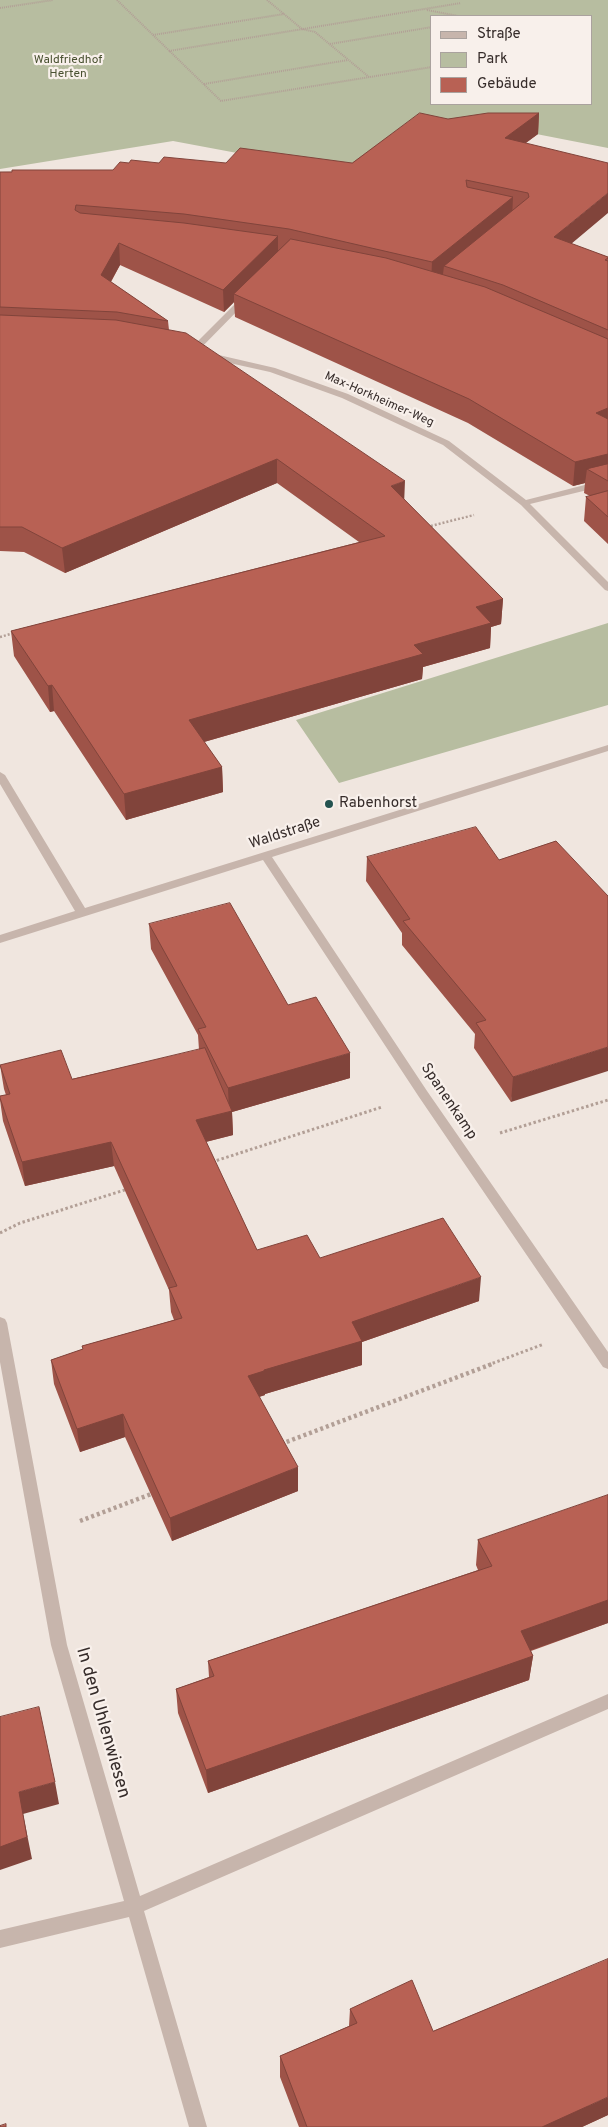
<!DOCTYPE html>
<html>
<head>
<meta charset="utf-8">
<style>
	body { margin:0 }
	#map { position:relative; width:608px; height:2127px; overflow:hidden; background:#f0e6df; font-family:Overpass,sans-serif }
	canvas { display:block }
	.legend { position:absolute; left:430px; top:15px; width:162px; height:90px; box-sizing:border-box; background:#f8f0eb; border:1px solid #aaa29e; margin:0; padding:6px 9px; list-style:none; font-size:15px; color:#362c2a }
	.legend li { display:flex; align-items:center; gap:10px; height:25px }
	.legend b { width:25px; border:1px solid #aaa29e }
</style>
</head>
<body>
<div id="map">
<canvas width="608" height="2127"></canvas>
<ul class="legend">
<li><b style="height:6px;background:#c7b5ac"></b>Straße</li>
<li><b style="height:14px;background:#b7bda0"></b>Park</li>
<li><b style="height:14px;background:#b86154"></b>Gebäude</li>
</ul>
</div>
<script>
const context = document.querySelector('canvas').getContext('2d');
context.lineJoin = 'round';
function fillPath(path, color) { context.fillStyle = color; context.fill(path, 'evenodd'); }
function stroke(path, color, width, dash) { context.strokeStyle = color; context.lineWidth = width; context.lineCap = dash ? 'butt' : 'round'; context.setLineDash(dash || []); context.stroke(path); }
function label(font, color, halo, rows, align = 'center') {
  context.font = font + ' Overpass,sans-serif'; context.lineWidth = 4.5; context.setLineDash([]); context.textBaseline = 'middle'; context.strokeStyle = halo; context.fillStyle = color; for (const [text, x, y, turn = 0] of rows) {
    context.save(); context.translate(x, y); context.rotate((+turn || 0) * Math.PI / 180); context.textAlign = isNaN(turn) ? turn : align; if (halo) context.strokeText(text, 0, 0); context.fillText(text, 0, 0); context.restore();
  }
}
fillPath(new Path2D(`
	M0,0H608V148L480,123L344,173L173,141L0,169ZM432,16H592V104H432Z
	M608,623V705L339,783L296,720Z`), '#b7bda0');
stroke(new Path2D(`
	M117,0L221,101L432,67
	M267,0L302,29L315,32L369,77
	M0,8L53,0
	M427,10L458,16
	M153,35L284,14
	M330,44L432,27
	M169,51L461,3
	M204,84L348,60`), '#b29f96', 2, [1, 1]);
stroke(new Path2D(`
	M427,527L474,515
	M0,637L14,633`), '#b29f96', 2.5, [2, 2]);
stroke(new Path2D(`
	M500,1133L608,1100
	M212,1162L382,1107
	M0,1233L20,1223L128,1189
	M488,1365L544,1344`), '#b29f96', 3, [2.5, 2.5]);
stroke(new Path2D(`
	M281,1444L492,1364
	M80,1521L154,1493`), '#b29f96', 4.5, [3, 3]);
fillPath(new Path2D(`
	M242,297L249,299L195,354H189V350Z
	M210,353L275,368L348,394L449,441L526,500L608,479V485L530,504L608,582V591L605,590L521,505L443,445L342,398L270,372L207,358L206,356Z
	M608,745V751L272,857L427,1091L608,1352V1369L603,1367L419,1097L263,860L0,943V935L75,911L0,784V772L5,775L85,908Z
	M0,1317L5,1319L7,1323L67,1645L140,1896L608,1694V1709L144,1911L207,2127H189L129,1917L0,1948V1930L124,1901L51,1645L0,1362Z`), '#c7b5ac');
fillPath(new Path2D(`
	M539,113L538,134L526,143L571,244L608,257V544L584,521L586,497L590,496L584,493L585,483L573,486L468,423L235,317L234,302L224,312L120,265L111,282L168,321L169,330L404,499L503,599L501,624L491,627L490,648L423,667L422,679L204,742L222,767L223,792L126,820L54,711L50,712L14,656L11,631L359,542L277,483L65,573L24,552L0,551V172L113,170L129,163H352L448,119Z
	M556,841L511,1102L474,1048L475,1034L402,945V933L366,881L367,857L499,860Z
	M149,924L288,1005L350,1078L232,1112L233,1135L206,1142L257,1250L320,1258L479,1301L362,1342V1365L265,1394V1395L259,1397L298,1491L172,1541L125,1437L80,1452L54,1384L51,1360L83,1349L82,1346L174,1320L171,1312L169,1290L114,1166L25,1186L3,1121L0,1100V1096L6,1095L4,1089L0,1065L72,1079L199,1050L198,1035L151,949Z
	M608,1495V1623L531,1651L533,1656L529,1680L208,1793L178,1713L176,1689L209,1677L208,1661L478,1570L476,1565L478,1540Z
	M350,2009L433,2031L608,2115L582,2127H299L280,2077V2056L349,2026Z`), '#9e5348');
fillPath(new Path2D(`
	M539,113L538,134L503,159L505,138Z
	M608,193V213L552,260L554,237Z
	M513,197L512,219L444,266L443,274L431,285L432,262Z
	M278,236V258L234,294V302L224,312L223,290Z
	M119,243L120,265L102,297L101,275Z
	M608,408V431L596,413Z
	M608,454V478L587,469L585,483L573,486L575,462Z
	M277,459V483L65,573L62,548Z
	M405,481L404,505L391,486Z
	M503,599L501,624L491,627L490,648L423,667L422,679L190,746L189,720L414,645L476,607Z
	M52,685L54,711L50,712L48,686Z
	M222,767L223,792L126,820L124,794Z
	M608,1047V1071L511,1102L513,1077Z
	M350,1053V1078L232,1112L233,1135L197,1144L196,1120L229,1112L228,1088Z
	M111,1142L114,1166L25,1186L22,1162Z
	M481,1277L479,1301L362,1342V1365L265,1394V1395L249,1400L248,1376L264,1370L352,1322Z
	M123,1414L125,1437L80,1452L77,1429Z
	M298,1467V1491L172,1541L170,1518Z
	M608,1600V1623L517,1655L521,1631Z
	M533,1656L529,1680L208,1793L206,1770Z
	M55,1782L59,1804L23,1814L32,1859L0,1870V1847L19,1792Z
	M608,2097V2115L582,2127H542Z`), '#81443b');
const building = new Path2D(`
	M420,113L448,119L488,113H539L505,138L608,163V193L554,237L608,257V258L605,260L608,261V330L503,285L444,266L529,197L528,193L466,180L467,187L513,197L432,262L289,229L184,214L76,205L75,210L80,213L184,223L278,236L223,290L119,243L101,275L168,321L117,312L0,307V172H12V170H113L120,162L129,163L131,160L159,163L164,157L226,163L240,148L352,163Z
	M291,239L386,258L485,287L608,339V408L596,413L608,419V454L575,462L469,399L234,294Z
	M0,315L116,320L186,333L405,481L391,486L503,599L476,607L491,623L414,645L423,654L189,720L222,767L124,794L52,685L48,686L11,631L385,536L277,459L62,548L22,527H0Z
	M608,464V481L587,469Z
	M608,491V517L586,497Z
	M476,827L499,860L556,841L608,896V1047L513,1077L476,1023L486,1020L403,921L410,919L367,857Z
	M230,903L288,1005L316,997L350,1053L228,1088L198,1029L206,1027L149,924Z
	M205,1048L232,1111L196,1120L257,1250L307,1235L320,1258L443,1218L481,1277L352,1322L362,1341L264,1370V1371L248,1376L298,1467L170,1518L123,1414L77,1429L51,1360L83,1349L82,1346L182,1318L169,1288L177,1286L111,1142L22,1162L0,1098V1096L10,1094L0,1065L61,1050L72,1079Z
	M608,1495V1600L521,1631L533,1656L206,1770L176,1689L214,1676L208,1661L492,1566L478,1540Z
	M39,1707L55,1782L19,1792L27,1837L0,1847V1717Z
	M608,1959V2097L542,2127H307L280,2056L357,2023L350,2009L412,1980L433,2031Z
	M6,2124V2127H0V2126Z`);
fillPath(building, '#b86154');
stroke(building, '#81443b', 1);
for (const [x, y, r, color] of [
	[329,804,5,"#245350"]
]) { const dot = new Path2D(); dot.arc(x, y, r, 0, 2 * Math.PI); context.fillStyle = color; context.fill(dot); stroke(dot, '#f8f0eb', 2); }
label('12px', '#495131', '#f8f0eb', [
	["Waldfriedhof",68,61],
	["Herten",68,75]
]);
label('12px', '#362c2a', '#f8f0eb', [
	["Max-Horkheimer-Weg",379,400,24]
]);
label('15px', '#362c2a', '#f8f0eb', [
	["Rabenhorst",339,804]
], 'left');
label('15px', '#362c2a', '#f8f0eb', [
	["Waldstraße",285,834,-18],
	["Spanenkamp",448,1102,56]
]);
label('18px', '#362c2a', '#f8f0eb', [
	["In den Uhlenwiesen",102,1723,74]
]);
</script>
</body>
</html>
